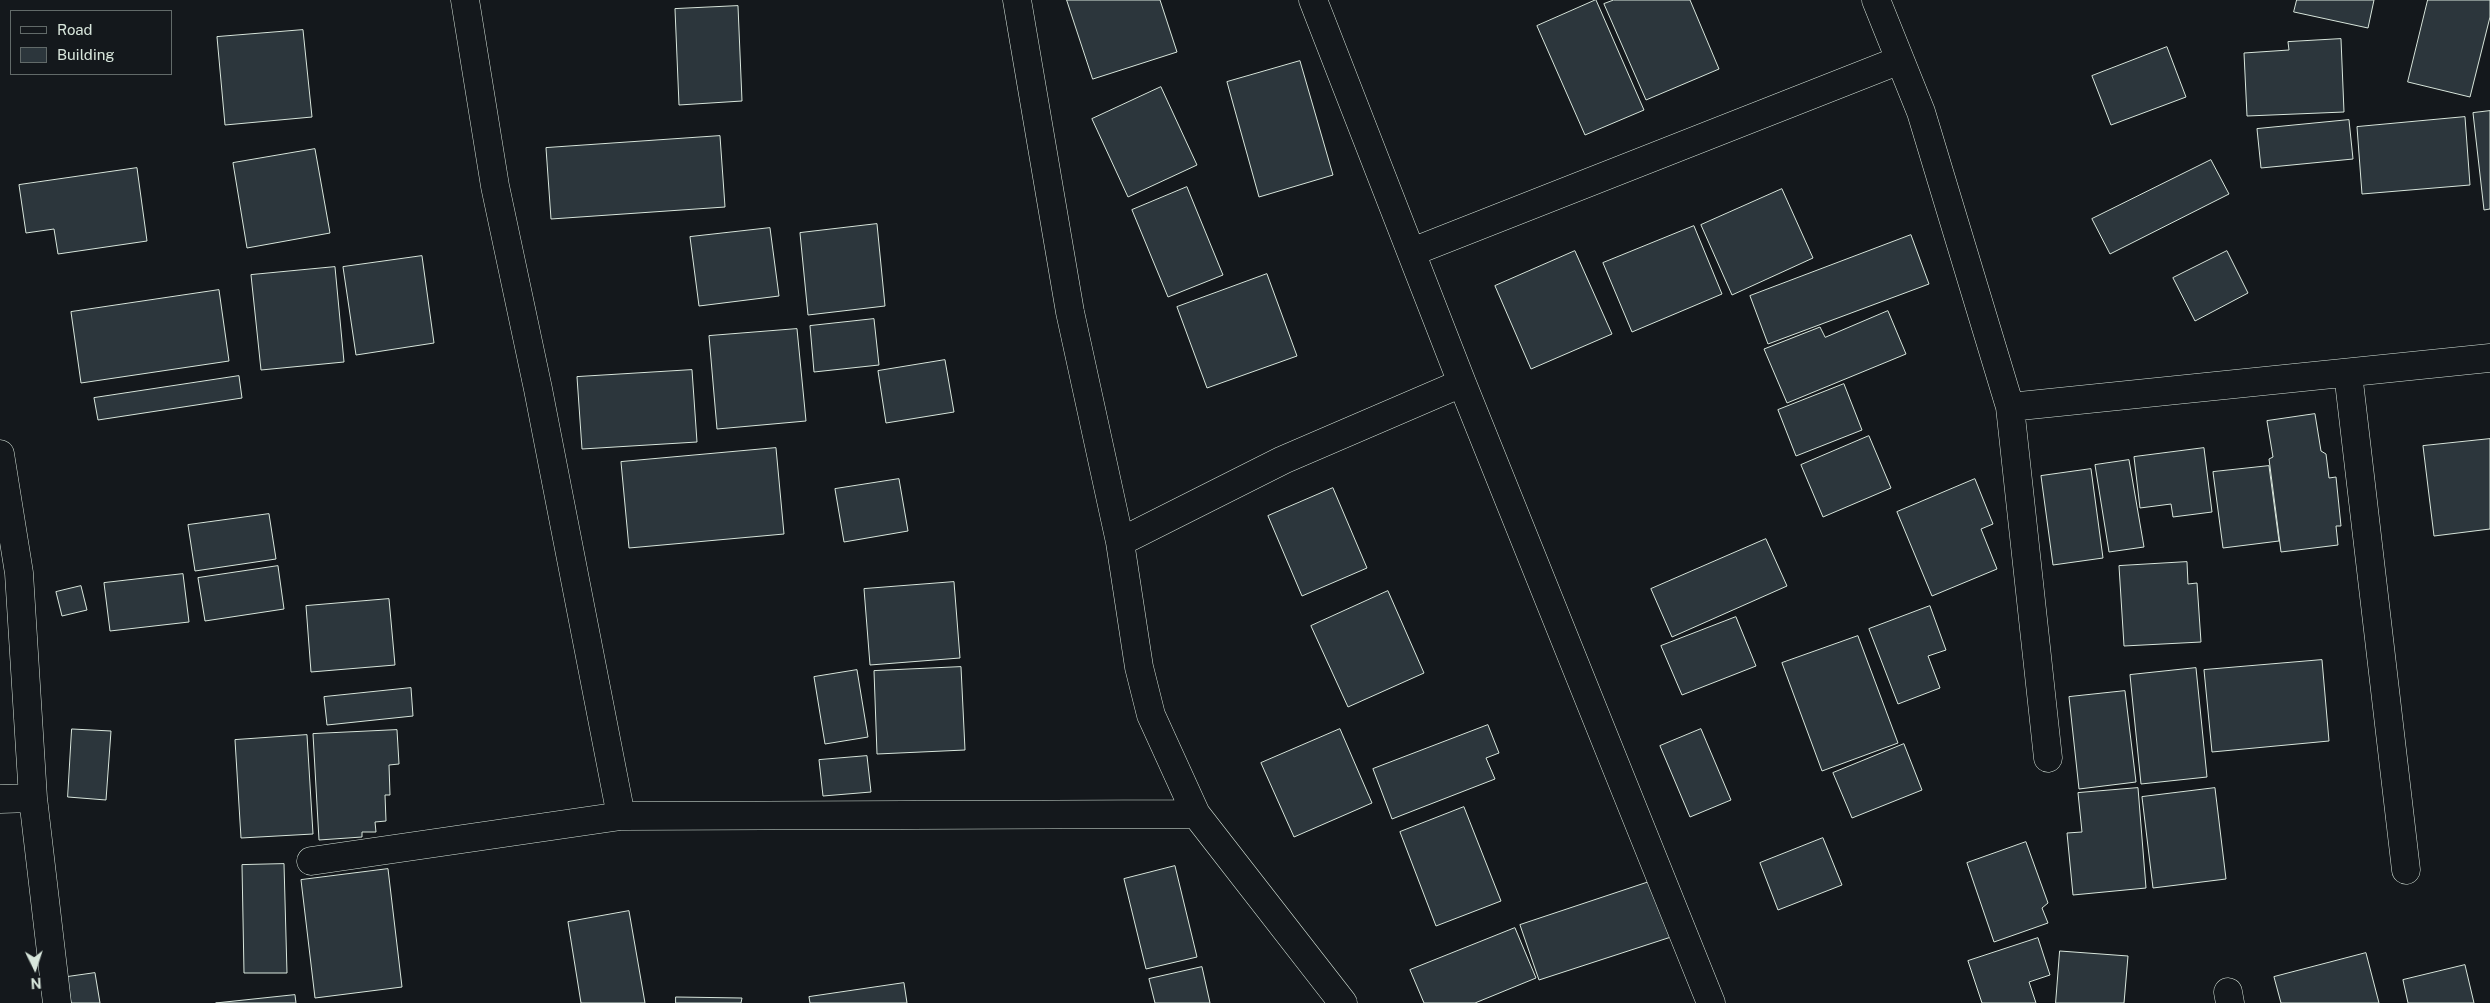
<!DOCTYPE html>
<html>
<head>
<meta charset="utf-8">
<style>
	body { margin:0 }
	#map { position:relative; width:2490px; height:1003px; overflow:hidden; background:#14181c; font-family:"Public Sans",sans-serif }
	canvas { display:block }
	.legend { position:absolute; left:10px; top:10px; width:162px; height:65px; box-sizing:border-box; background:#14181c; border:1px solid #626a69; margin:0; padding:6px 9px; list-style:none; font-size:15px; color:#d8e6dc }
	.legend li { display:flex; align-items:center; gap:10px; height:25px }
	.legend b { width:25px; border:1px solid #626a69 }
	.north { position:absolute; left:10px; top:943px; width:50px; height:50px; -webkit-text-stroke:4px #14181c; paint-order:stroke; rotate:176deg; font-size:14px; font-weight:700; line-height:20px; text-align:center; color:#d8e6dc }
	.north::after { content:''; display:block; margin:auto; width:18px; height:22px; background:#d8e6dc; clip-path:polygon(50% 0,100% 100%,50% 72%,0 100%) }
</style>
</head>
<body>
<div id="map">
<canvas width="2490" height="1003"></canvas>
<ul class="legend">
<li><b style="height:6px;background:#14181c"></b>Road</li>
<li><b style="height:14px;background:#2c363c"></b>Building</li>
</ul>
<div class="north">N</div>
</div>
<script>
const context = document.querySelector('canvas').getContext('2d');
context.lineJoin = 'round';
function fillPath(path, color) { context.fillStyle = color; context.fill(path, 'evenodd'); }
function stroke(path, color, width, dash) { context.strokeStyle = color; context.lineWidth = width; context.lineCap = dash ? 'butt' : 'round'; context.setLineDash(dash || []); context.stroke(path); }
const building = new Path2D(`
	M1067,0H1160L1177,52L1093,79Z
	M1596,0L1644,110L1585,135L1537,26Z
	M1614,0H1690L1719,69L1646,100L1604,4Z
	M2297,0H2374L2368,28L2294,12Z
	M2428,0H2490V17L2470,97L2408,82Z
	M738,6L742,101L679,105L675,9Z
	M303,30L312,117L225,125L217,37Z
	M2341,39L2344,112L2247,116L2244,53L2289,50L2288,42Z
	M2167,47L2186,97L2111,125L2092,76Z
	M1300,61L1333,175L1259,197L1227,82Z
	M1161,87L1197,165L1128,197L1092,119Z
	M2490,111V209L2484,210L2473,113Z
	M2465,117L2470,185L2362,194L2357,127Z
	M2349,120L2353,159L2261,168L2257,129Z
	M720,136L725,207L551,219L546,148Z
	M315,149L330,233L247,248L233,163Z
	M2211,160L2229,194L2110,254L2092,219Z
	M137,168L147,241L58,254L54,229L26,233L19,185Z
	M1187,187L1223,275L1168,297L1132,210Z
	M1782,189L1813,258L1732,295L1701,225Z
	M877,224L885,306L808,315L800,233Z
	M1694,226L1722,294L1632,332L1603,263Z
	M770,228L779,296L699,306L690,237Z
	M1911,235L1929,284L1768,344L1750,296Z
	M1575,251L1612,334L1531,369L1495,286Z
	M2227,251L2248,293L2195,321L2173,278Z
	M422,256L434,343L356,355L343,267Z
	M335,267L344,362L261,370L251,275Z
	M1267,274L1297,356L1207,388L1177,307Z
	M219,290L229,361L81,383L71,312Z
	M1888,311L1906,354L1787,403L1764,349L1820,327L1825,337Z
	M874,319L879,365L814,372L810,326Z
	M797,329L806,421L717,429L709,336Z
	M945,360L954,412L886,423L878,371Z
	M692,370L697,442L582,449L577,377Z
	M239,376L242,398L98,420L94,398Z
	M1844,384L1862,430L1796,456L1778,410Z
	M2315,414L2321,451L2326,454L2329,478L2336,477L2341,526H2336L2338,545L2281,552L2269,459L2273,457L2267,421Z
	M1869,436L1891,488L1823,517L1801,465Z
	M2490,439V529L2434,536L2423,446Z
	M776,448L784,534L629,548L621,462Z
	M2204,448L2212,512L2173,517L2171,504L2140,508L2134,457Z
	M2129,460L2144,547L2109,552L2095,465Z
	M2269,466L2279,541L2223,548L2213,472Z
	M2091,469L2103,558L2053,565L2041,476Z
	M899,479L908,531L844,542L835,489Z
	M1975,479L1993,524L1981,529L1997,569L1932,596L1897,512Z
	M1333,488L1367,568L1302,596L1268,516Z
	M269,514L276,559L195,571L188,525Z
	M1766,539L1787,586L1672,637L1651,589Z
	M2187,562L2188,584L2197,583L2201,642L2124,646L2119,566Z
	M278,566L284,609L205,621L198,578Z
	M183,574L189,622L110,631L104,583Z
	M954,582L960,658L870,665L864,589Z
	M81,586L87,610L62,616L56,592Z
	M1388,591L1424,673L1348,707L1311,626Z
	M389,599L395,665L311,672L306,606Z
	M1930,606L1946,650L1928,656L1940,688L1898,704L1869,629Z
	M1736,617L1756,666L1682,695L1661,646Z
	M1858,636L1898,743L1822,771L1782,663Z
	M2322,660L2329,741L2212,752L2204,670Z
	M961,667L965,750L877,754L874,671Z
	M2196,668L2207,777L2141,784L2130,675Z
	M857,670L868,737L825,744L814,677Z
	M411,688L413,716L327,725L324,697Z
	M2125,691L2136,782L2079,789L2069,697Z
	M1488,725L1499,753L1486,758L1495,779L1392,819L1373,769Z
	M72,729L111,731L106,800L68,797Z
	M1340,729L1372,803L1294,837L1261,763Z
	M1701,729L1731,800L1690,817L1660,746Z
	M397,730L399,764L389,765L390,795H385L386,821L375,822L376,832H362V837L319,840L313,734Z
	M307,735L313,834L241,838L235,740Z
	M1904,744L1922,790L1852,818L1833,773Z
	M867,756L871,792L823,796L819,760Z
	M2138,788L2146,888L2073,895L2067,833L2082,832L2078,793Z
	M2215,788L2226,879L2153,888L2142,797Z
	M1464,807L1501,901L1436,926L1400,832Z
	M1823,838L1842,885L1778,910L1760,863Z
	M2026,842L2048,903L2042,908L2048,923L1994,942L1967,863Z
	M284,864L287,973H244L242,865Z
	M1175,866L1197,957L1146,969L1124,879Z
	M388,869L402,987L315,998L301,880Z
	M1652,881L1671,937L1539,980L1520,925Z
	M629,911L645,1003H581L568,922Z
	M1515,928L1536,978L1475,1003H1424L1410,970Z
	M2038,938L2050,975L2029,982L2036,1003H1982L1968,961Z
	M2060,951L2128,956L2124,1003H2056Z
	M2366,953L2379,1003H2281L2274,977Z
	M2465,965L2474,1003H2408L2403,980Z
	M1202,967L1210,1003H1155L1149,979Z
	M95,973L100,1003H71L67,977Z
	M904,983L907,1003H810L809,997Z
	M295,995L296,1003H216Z
	M676,997L742,998L741,1003H676Z`);
fillPath(building, '#2c363c');
stroke(building, '#d8e6dc', 1);
const minor = new Path2D(`
	M465,0L495,186L538,389L621,816
	M1017,0L1070,312L1120,542L1139,667L1151,715L1196,814L1343,1003
	M1313,0L1462,383L1711,1003
	M1876,0L1921,112L2010,407L2048,758
	M1412,252L1900,60
	M2348,373L2406,870
	M2010,407L2490,358
	M0,454L19,573L33,798L57,1003
	M1120,542L1283,460L1462,383
	M0,799L33,798
	M311,861L621,816L1196,814
	M2228,992L2230,1003`);
stroke(minor, '#d8e6dc', 29);
stroke(minor, '#14181c', 28);
</script>
</body>
</html>
